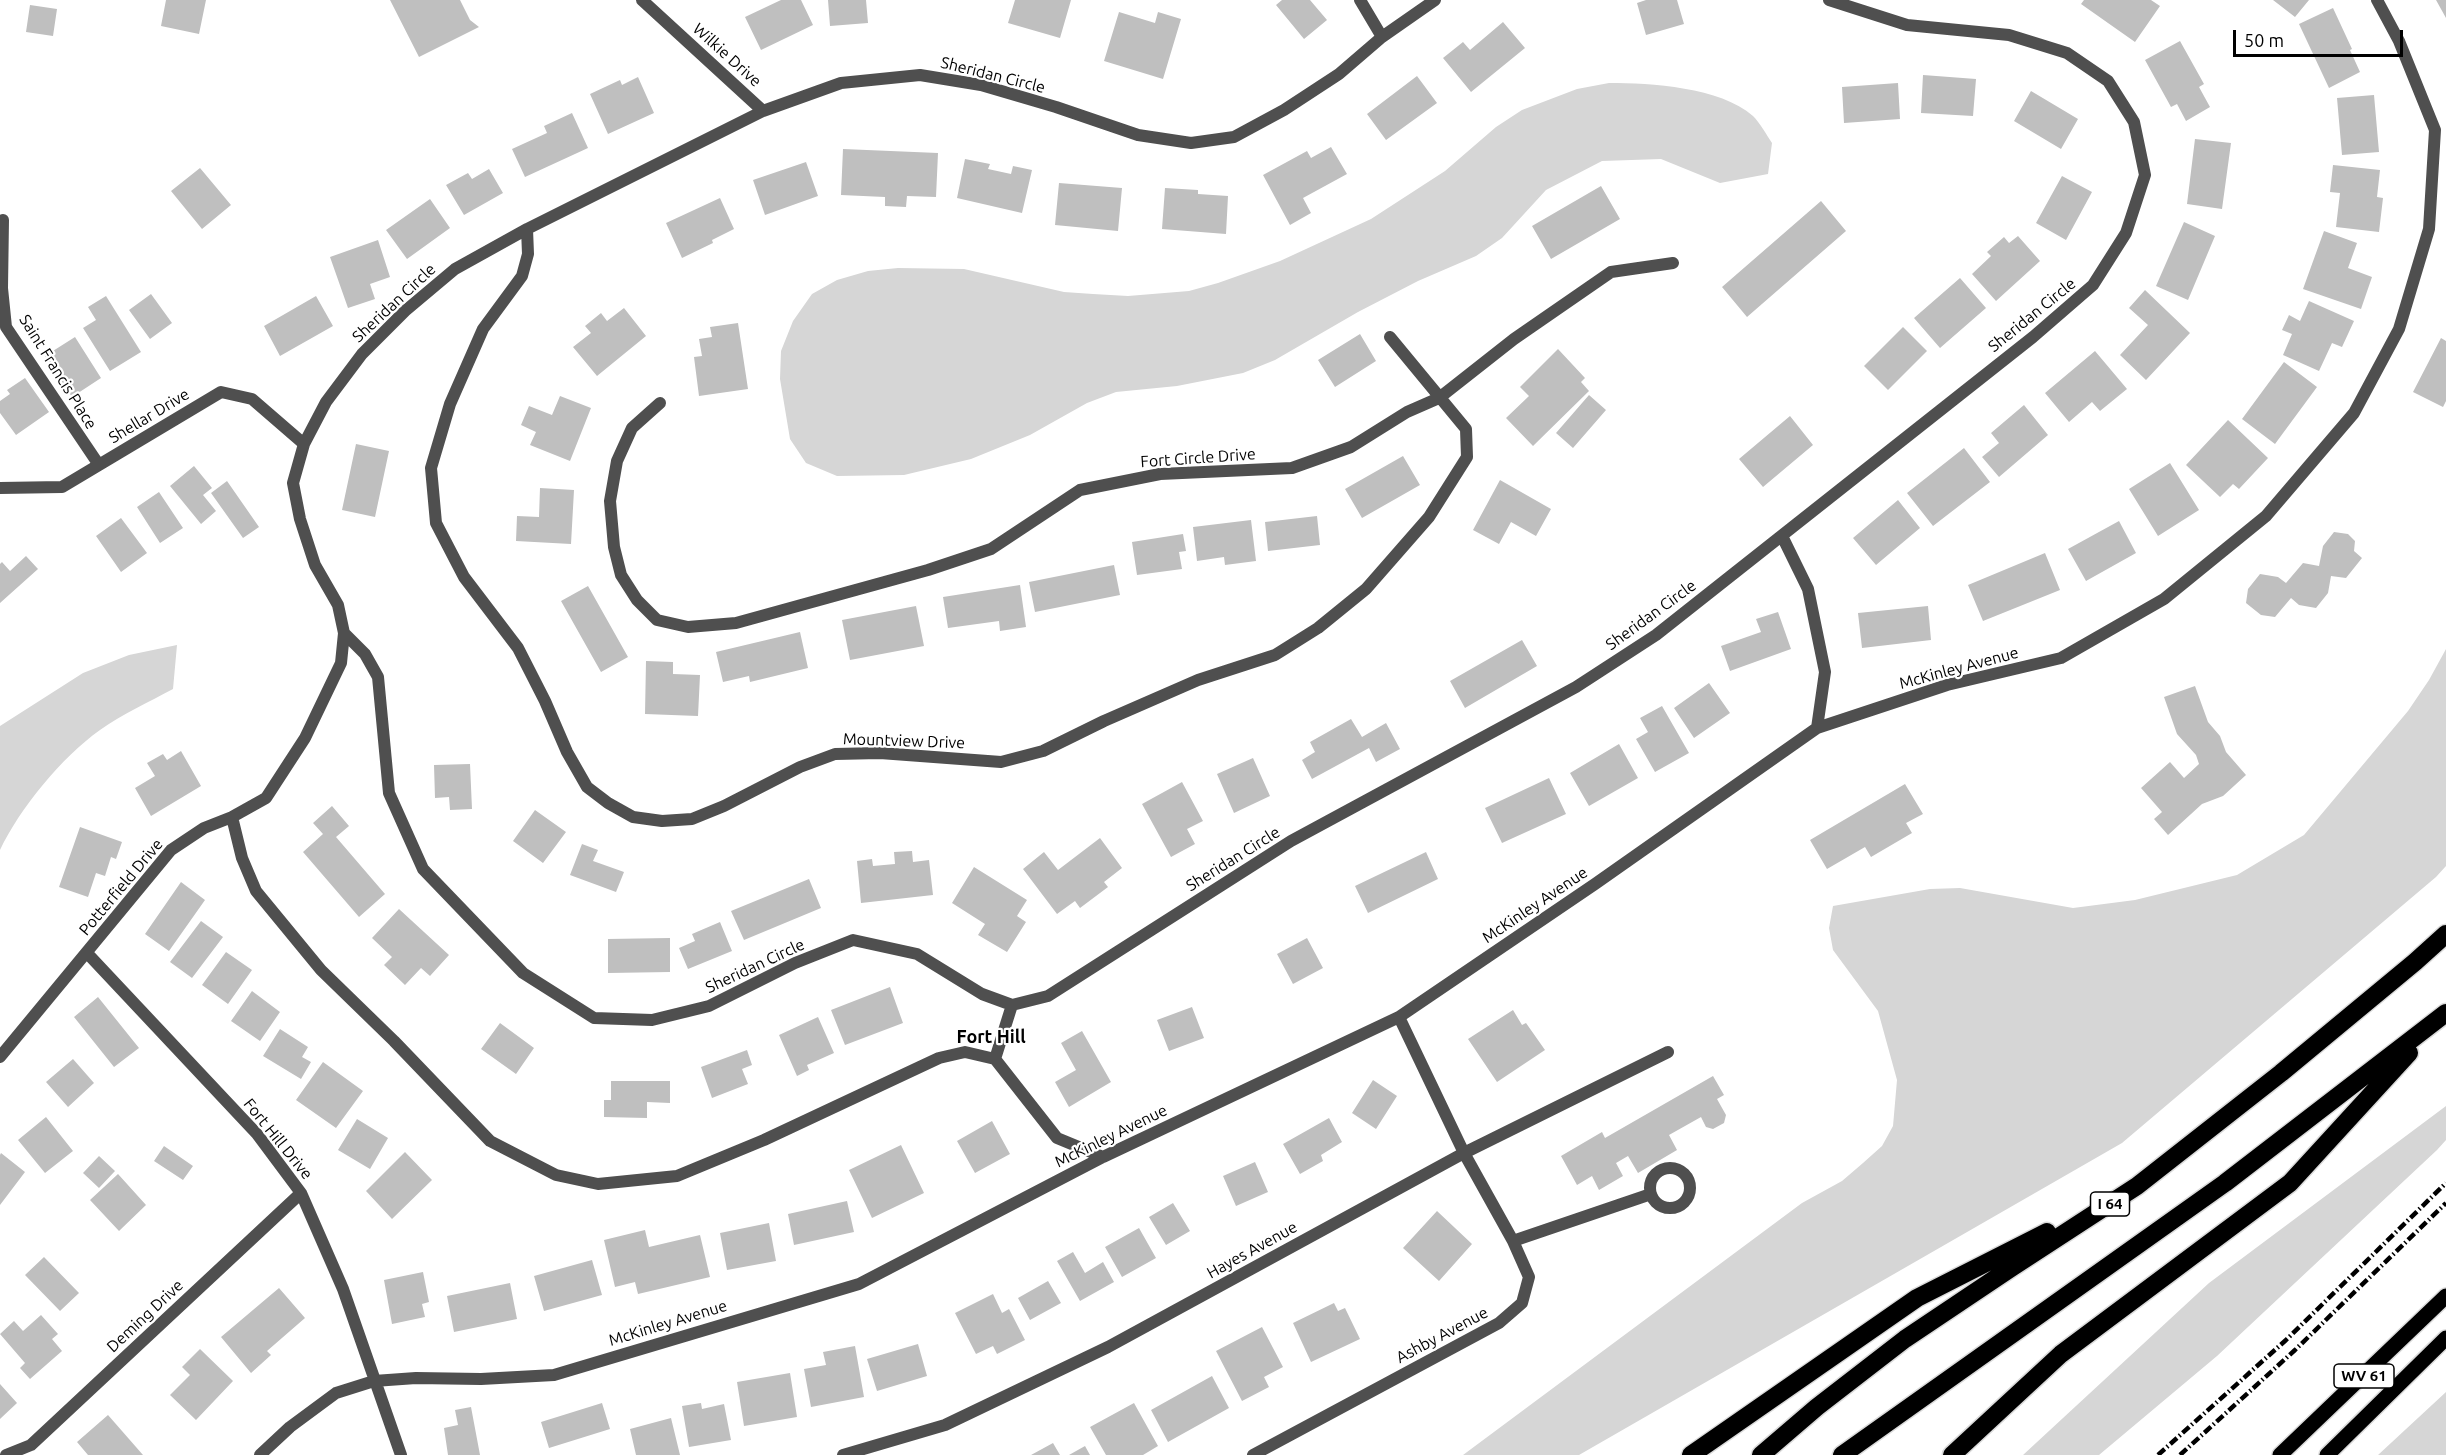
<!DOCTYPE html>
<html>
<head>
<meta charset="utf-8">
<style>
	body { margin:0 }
	#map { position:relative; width:2446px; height:1455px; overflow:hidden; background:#fff; font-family:Ubuntu,sans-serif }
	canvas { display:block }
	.scale { position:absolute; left:2233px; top:30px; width:170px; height:27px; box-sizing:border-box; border:3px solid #000; border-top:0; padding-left:8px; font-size:18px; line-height:21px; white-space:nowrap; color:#000; -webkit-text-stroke:4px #fff; paint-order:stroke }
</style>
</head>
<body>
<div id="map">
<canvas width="2446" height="1455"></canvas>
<div class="scale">50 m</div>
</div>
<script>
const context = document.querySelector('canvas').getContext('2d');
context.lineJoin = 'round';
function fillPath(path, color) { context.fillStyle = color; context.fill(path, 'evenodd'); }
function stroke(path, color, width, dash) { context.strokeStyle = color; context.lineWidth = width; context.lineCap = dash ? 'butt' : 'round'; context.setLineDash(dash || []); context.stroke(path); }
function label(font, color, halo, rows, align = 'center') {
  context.font = font + ' Ubuntu,sans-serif'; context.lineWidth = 4.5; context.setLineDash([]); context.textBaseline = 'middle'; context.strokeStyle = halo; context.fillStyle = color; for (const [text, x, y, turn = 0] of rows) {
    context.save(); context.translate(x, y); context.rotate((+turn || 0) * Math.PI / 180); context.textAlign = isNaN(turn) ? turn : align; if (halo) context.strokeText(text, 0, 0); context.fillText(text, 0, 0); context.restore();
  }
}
fillPath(new Path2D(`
	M1609,83C1651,83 1720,87 1753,116C1760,123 1766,134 1772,143L1768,174L1720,183L1661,159L1602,161L1546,190L1502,238L1476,256L1418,281L1358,312L1275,360L1243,373L1177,386L1116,392L1087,403L1030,435L971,459L904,475L837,476L806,463L790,439L780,379L781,351L793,321L812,294L837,280L868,271L898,268L964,269L1064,292L1093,294L1128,296L1189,291L1218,283L1280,261L1371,219L1445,171L1496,127L1522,110L1577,89Z
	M177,645L173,689C149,702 122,714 100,730C62,757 20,808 0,850V726L83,673L129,655Z
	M2446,649V866L2436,877L2122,1143L1579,1455H1463L1802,1203L1842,1181L1863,1163L1882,1146L1893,1126L1897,1080L1878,1011L1833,950L1829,928L1833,906L1930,889L1960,888L2073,908L2135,900L2237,875L2304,835L2408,711L2429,680Z
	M2446,1106V1140L2437,1150L2217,1356L2099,1455H2023L2209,1283Z
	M2446,1392V1455H2378Z`), '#d6d6d6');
fillPath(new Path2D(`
	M166,0H206L199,34L161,26Z
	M390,0H460L470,20L479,27L419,57Z
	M781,0H801L813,25L761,50L745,17Z
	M828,0H866L868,23L830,26Z
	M1015,0H1071L1060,38L1008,23Z
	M1282,0H1310L1327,20L1304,39L1276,5Z
	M1646,0H1677L1684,24L1646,35L1637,3Z
	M2084,0H2151L2160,6L2135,42L2081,4Z
	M2273,0H2309L2295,17Z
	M2436,0H2446V18Z
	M30,5L57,9L53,36L26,32Z
	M2333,8L2352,49L2350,50L2360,72L2329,88L2299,24Z
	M1119,12L1155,23L1158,12L1181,19L1163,79L1104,61Z
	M1503,22L1525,48L1471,92L1443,58L1463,42L1470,50Z
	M2180,41L2204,84L2199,87L2210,107L2186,121L2177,104L2171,107L2145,60Z
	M1923,75L1976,79L1973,116L1921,113Z
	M1417,76L1437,103L1386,140L1367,114Z
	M638,77L654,113L608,134L590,94L620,80L622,85Z
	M1898,83L1900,119L1844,123L1842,87Z
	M2031,91L2078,119L2061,149L2014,121Z
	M2374,95L2379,152L2342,155L2337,98Z
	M572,113L588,148L525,177L512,149L547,133L544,126Z
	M2195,139L2231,143L2222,209L2187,204Z
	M1331,147L1347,174L1303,198L1311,213L1290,225L1263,175L1307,151L1311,158Z
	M843,149L938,153L936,197L907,196L906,207L885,206V197L841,195Z
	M965,159L990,164L988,169L1011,174L1013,166L1032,170L1022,213L957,198Z
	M806,162L818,196L765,215L753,180Z
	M2333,165L2380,170L2377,197L2383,198L2379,232L2336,227L2340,193L2330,192Z
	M200,168L231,205L202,229L171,191Z
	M489,169L503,193L464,215L446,185L468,173L472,179Z
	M2062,176L2092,192L2066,240L2036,223Z
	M1059,183L1122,188L1118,231L1055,225Z
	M1601,186L1620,219L1551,259L1532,226Z
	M1165,188L1198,190V194L1228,196L1226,234L1162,229Z
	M720,198L734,229L712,240L713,243L682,258L666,223Z
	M430,199L450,228L407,259L386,230Z
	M1821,201L1846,231L1747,317L1722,287Z
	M2184,222L2215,236L2188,300L2156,286Z
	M2324,231L2357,243L2348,268L2372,277L2361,309L2303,289Z
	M2018,236L2040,261L1996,301L1972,274L1991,256L1987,252L2004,237L2009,243Z
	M378,240L390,277L370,284L375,299L348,308L330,257Z
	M1960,278L1986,308L1940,348L1914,318Z
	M2145,290L2190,333L2146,380L2120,355L2148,325L2129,308Z
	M151,294L172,323L150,339L129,310Z
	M106,296L141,352L110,371L83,328L96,320L88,307Z
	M316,296L333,326L280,356L264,326Z
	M2309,301L2354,321L2342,347L2332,343L2319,371L2283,355L2292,334L2282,330L2289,315L2300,321Z
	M624,308L646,336L597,376L573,347L591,333L585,326L601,313L607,321Z
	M738,323L748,389L699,396L694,357L702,356L699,339L712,337L710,327Z
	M1903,327L1927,351L1888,390L1864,366Z
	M1360,334L1376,361L1335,387L1318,360Z
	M75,337L101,378L72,397L45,356Z
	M2441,338L2446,341V401L2443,407L2413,392Z
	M1558,349L1585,378L1581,382L1589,391L1533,446L1506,418L1529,396L1520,387Z
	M2095,351L2127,389L2100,411L2092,402L2069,422L2045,393Z
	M2284,362L2317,387L2275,444L2242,419Z
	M25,378L49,412L16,435L0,413V401L10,394L7,390Z
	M1589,395L1606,410L1573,448L1556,433Z
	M560,396L591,408L570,461L530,445L536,432L521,425L529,406L552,415Z
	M2024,405L2048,435L1999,477L1982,457L1999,443L1991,433Z
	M1790,416L1813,445L1763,487L1739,459Z
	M2228,420L2268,458L2239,489L2233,484L2220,497L2186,465Z
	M356,444L389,451L375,517L342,510Z
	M1964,448L1990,482L1933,526L1907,493Z
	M1403,456L1420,485L1362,518L1345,489Z
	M2170,463L2199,510L2158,536L2129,489Z
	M194,466L212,488L203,495L216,511L201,524L170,486Z
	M1500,480L1551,509L1536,536L1511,522L1499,544L1473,530Z
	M227,481L259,527L243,538L211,493Z
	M540,488L574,490L571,544L516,541L517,516L539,517Z
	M159,492L183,528L160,543L137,507Z
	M1898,500L1920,528L1876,565L1853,538Z
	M1317,516L1320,545L1268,551L1265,522Z
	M121,518L147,553L121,572L96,536Z
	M1251,520L1256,561L1225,565L1224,557L1197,561L1193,527Z
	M2119,521L2136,553L2086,581L2068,549Z
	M2334,532L2348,534L2355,541L2354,551L2362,558L2346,578L2331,576L2328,593L2316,608L2299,605L2291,598L2275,617L2261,615L2246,603L2248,589L2260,574L2278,577L2286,583L2303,563L2319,566L2323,546Z
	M1183,534L1186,551L1179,552L1182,569L1137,575L1132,542Z
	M2045,553L2060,590L1983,621L1968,585Z
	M26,556L38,569L0,603V564L2,562L10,571Z
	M1114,565L1120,595L1035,612L1029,582Z
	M1020,585L1026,627L1000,631L999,621L948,628L943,597Z
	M588,586L628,657L601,672L561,601Z
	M916,606L924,646L850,660L842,620Z
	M1928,606L1931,640L1862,648L1858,613Z
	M1778,612L1791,649L1730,671L1721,646L1761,632L1756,619Z
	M800,632L808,668L750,682L749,676L723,682L716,652Z
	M1522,640L1537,666L1465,708L1450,681Z
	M646,661L673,662V674L700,675L698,716L645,714Z
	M1709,683L1730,713L1694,738L1674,708Z
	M2195,686L2208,722L2220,736L2226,752L2246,775L2223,796L2202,804L2168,835L2154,819L2162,812L2141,788L2170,762L2184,778L2199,764L2196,755L2177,734L2164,697Z
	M1662,706L1689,753L1655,772L1636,739L1648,732L1640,718Z
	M1351,719L1362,737L1386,723L1400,749L1376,762L1369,748L1312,779L1302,760L1315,752L1310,742Z
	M1619,744L1638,778L1589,806L1570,773Z
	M181,751L201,786L151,816L135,788L155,776L147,763L163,754L167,760Z
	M1253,758L1270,796L1234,813L1217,774Z
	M470,764L472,809L450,810L449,797L435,798L434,765Z
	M1549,778L1566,814L1502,843L1485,808Z
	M1182,782L1203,821L1187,829L1195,844L1171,857L1142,804Z
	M1905,784L1923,814L1906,823L1912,833L1871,857L1865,847L1827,869L1810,840Z
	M332,806L349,826L336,837L385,894L359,917L303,852L323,834L313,823Z
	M535,810L566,832L543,863L513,841Z
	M80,827L122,842L116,859L111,857L105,876L96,873L88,897L59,887Z
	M1100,838L1122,868L1104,882L1108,887L1080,908L1075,901L1057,914L1023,869L1044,852L1058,870Z
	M582,844L598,850L593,861L624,872L616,892L570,875Z
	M912,851L913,862L929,860L933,895L861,903L857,861L872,859L873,866L895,864L894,852Z
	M1426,852L1438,879L1368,913L1355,886Z
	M974,867L1027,900L1017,916L1026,922L1007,952L978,935L985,924L952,903Z
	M809,879L821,908L744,940L731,911Z
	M181,882L205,900L169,951L145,934Z
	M399,909L449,955L430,976L421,968L405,985L384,965L392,957L372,938Z
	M201,921L223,937L192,978L170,962Z
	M720,922L732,951L688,969L679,948L695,941L692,934Z
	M670,938V972L608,973V939Z
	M1307,938L1323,968L1293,984L1277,954Z
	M226,952L252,970L228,1004L202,985Z
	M890,987L903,1023L845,1045L831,1010Z
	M252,991L280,1012L260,1041L231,1021Z
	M98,997L139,1048L114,1067L74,1017Z
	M1192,1007L1204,1038L1169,1051L1157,1020Z
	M1513,1010L1522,1025L1526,1023L1545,1050L1497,1082L1468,1039Z
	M818,1017L834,1053L807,1065L809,1070L797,1076L779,1035Z
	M500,1023L534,1048L516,1074L481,1049Z
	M280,1029L308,1047L302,1057L311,1062L301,1079L263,1056Z
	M1082,1031L1111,1082L1069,1107L1055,1082L1076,1070L1061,1043Z
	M747,1050L752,1065L742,1069L748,1084L712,1098L701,1067Z
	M73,1059L94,1083L68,1107L46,1082Z
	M323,1062L363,1091L336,1128L296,1100Z
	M1713,1076L1724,1095L1717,1099L1726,1115L1724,1123L1713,1129L1706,1127L1701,1117L1669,1135L1677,1150L1638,1173L1628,1156L1616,1163L1623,1176L1599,1190L1592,1176L1577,1185L1561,1156L1602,1132L1605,1138Z
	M1373,1080L1397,1096L1376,1129L1352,1113Z
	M611,1081H670V1103L647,1102V1118L604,1117V1100H611Z
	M46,1117L73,1151L45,1173L18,1140Z
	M1329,1118L1342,1142L1321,1155L1323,1161L1300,1174L1283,1144Z
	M357,1119L388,1138L370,1169L338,1150Z
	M992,1121L1010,1154L975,1173L957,1141Z
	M901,1145L924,1193L872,1218L849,1170Z
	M164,1146L193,1166L183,1180L154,1161Z
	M405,1152L432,1180L392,1219L366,1191Z
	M1,1153L25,1172L0,1205V1155Z
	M99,1156L115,1171L99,1188L83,1173Z
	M1255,1162L1268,1192L1236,1206L1223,1176Z
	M118,1174L146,1205L119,1231L90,1200Z
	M847,1201L854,1232L794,1245L788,1214Z
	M1173,1203L1190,1231L1166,1245L1149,1217Z
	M1437,1211L1472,1244L1439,1281L1403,1248Z
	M769,1223L776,1261L727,1270L720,1233Z
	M1139,1228L1156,1258L1122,1277L1105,1247Z
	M645,1230L649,1247L700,1235L710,1277L638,1294L635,1282L615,1287L604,1240Z
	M1073,1252L1085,1273L1103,1262L1114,1282L1080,1301L1057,1261Z
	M44,1257L79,1293L60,1311L25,1275Z
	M592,1260L602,1295L544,1311L534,1276Z
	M423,1272L429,1302L422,1304L425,1317L392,1324L384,1280Z
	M1048,1281L1061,1303L1030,1320L1018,1298Z
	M510,1283L517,1319L454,1332L447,1296Z
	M279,1288L305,1318L267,1351L271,1355L251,1373L221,1337Z
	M993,1294L1002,1313L1009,1309L1025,1340L997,1354L993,1346L976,1354L955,1313Z
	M1334,1303L1338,1311L1345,1308L1360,1339L1311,1362L1293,1323Z
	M41,1315L58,1334L52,1339L62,1351L30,1379L20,1368L25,1363L0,1334L14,1321L23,1331Z
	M1262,1327L1283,1367L1264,1377L1269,1387L1242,1401L1216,1351Z
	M918,1344L927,1376L877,1391L867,1359Z
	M855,1346L864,1397L811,1407L804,1369L826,1365L823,1352Z
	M200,1349L233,1381L196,1420L170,1395L190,1375L182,1367Z
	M790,1373L797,1417L744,1426L737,1382Z
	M1212,1376L1229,1408L1168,1442L1151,1410Z
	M0,1384L17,1403L0,1419Z
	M602,1403L610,1429L549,1448L541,1422Z
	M701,1403L702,1409L724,1404L731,1440L689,1447L682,1406Z
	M1134,1403L1158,1446L1143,1455H1106L1090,1427Z
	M471,1407L480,1455H448L444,1428L458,1425L455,1410Z
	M108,1415L143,1455H88L77,1442Z
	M671,1418L680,1455H636L630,1429Z
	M1053,1443L1060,1455H1031Z
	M1085,1446L1090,1455H1069Z`), '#bfbfbf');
const primary = new Path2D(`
	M2280,1455L2446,1296
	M2327,1455L2446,1338`);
const motorway = new Path2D(`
	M1691,1455L1917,1298L2047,1232
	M1761,1455L1817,1407L1905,1339L2011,1268L2137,1186L2281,1073L2415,962L2446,934
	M1842,1455L2225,1183L2446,1013
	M1952,1455L2061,1354L2290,1183L2409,1053`);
stroke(primary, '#dbdbdb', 18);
stroke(motorway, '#dbdbdb', 21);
stroke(new Path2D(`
	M642,0L763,111
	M1360,0L1382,37
	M1435,0L1382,37L1339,74L1284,110L1234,137L1191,143L1138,135L1056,107L981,85L920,75L841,83L763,111L527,229L455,269L405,311L362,354L326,402L304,444L293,483L300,519L315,565L338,605L344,633L365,654L378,677L389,793L423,869L523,973L594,1018L652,1020L709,1006L795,963L853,940L917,954L982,994L1012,1005L1048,996L1291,841L1576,687L1656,635L2033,337L2093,285L2126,233L2145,175L2134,122L2108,81L2067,53L2009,35L1907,25L1829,0
	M3,220L2,288L6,327L99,465
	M527,229L528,254L522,276L483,329L450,404L431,468L436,523L464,577L518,648L545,701L567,752L587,787L608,803L633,817L662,821L692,819L724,806L800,767L835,754L880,753L1001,762L1043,751L1104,721L1198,680L1275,655L1318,628L1366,589L1429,517L1467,457L1466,429L1390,337
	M660,403L632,428L617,461L610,501L614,547L621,575L637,600L657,620L688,627L736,623L928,570L991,549L1080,490L1160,474L1292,468L1351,447L1407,412L1439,398L1514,339L1611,272L1673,263
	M0,488L62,487L221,392L252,399L304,444
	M1782,536L1808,589L1825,672L1817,728
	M232,817L242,858L256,891L321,970L394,1041L490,1141L556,1175L598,1184L677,1176L764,1140L939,1058L965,1052L995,1059L1057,1138L1103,1157
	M87,953L257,1134L301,1193L343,1289L401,1455
	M0,1057L171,850L204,828L232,817L266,798L305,738L341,663L344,633
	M995,1059L1012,1005
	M1650 1188a20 20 0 1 1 40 0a20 20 0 1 1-40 0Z
	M1513,1241L1651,1194
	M6,1455L31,1445L301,1193
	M260,1455L290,1427L336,1393L374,1381L416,1378L481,1379L554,1375L859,1284L1103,1157L1399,1017L1595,884L1817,728L1947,685L2061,658L2164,599L2266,516L2354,413L2399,329L2429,229L2435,130L2399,41L2377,0
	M843,1455L945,1425L1108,1347L1464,1153L1668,1052
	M1253,1455L1499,1323L1522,1303L1529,1277L1513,1241L1464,1153L1399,1017`), '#4f4f4f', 12);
stroke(primary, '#000', 15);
stroke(motorway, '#000', 18);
stroke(new Path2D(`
	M2158,1455L2286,1340L2446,1183
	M2180,1455L2295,1350L2446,1203`), '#000', 4.5, [9, 3, 1.5, 3]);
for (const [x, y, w] of [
	[2110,1204,39],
	[2364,1376,60]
]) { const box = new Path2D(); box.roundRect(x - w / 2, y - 12, w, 24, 4.5); context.fillStyle = '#fff'; context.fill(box); stroke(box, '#000', 1.5); }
label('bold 15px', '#000', null, [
	["I 64",2110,1204],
	["WV 61",2364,1376]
]);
label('16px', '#000', '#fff', [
	["Wilkie Drive",727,55,42],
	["Sheridan Circle",993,75,14],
	["Sheridan Circle",394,303,-43],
	["Sheridan Circle",2032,315,-39],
	["Saint Francis Place",58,372,58],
	["Shellar Drive",149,416,-31],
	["Fort Circle Drive",1198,458,-4],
	["Sheridan Circle",1651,615,-36],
	["McKinley Avenue",1959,668,-15],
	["Mountview Drive",904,741,2],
	["Sheridan Circle",1233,859,-32],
	["Potterfield Drive",121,887,-50],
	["McKinley Avenue",1535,905,-34],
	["Sheridan Circle",755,966,-25],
	["McKinley Avenue",1111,1136,-26],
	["Fort Hill Drive",278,1139,51],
	["Hayes Avenue",1252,1250,-29],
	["Deming Drive",145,1316,-43],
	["McKinley Avenue",668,1323,-17],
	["Ashby Avenue",1442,1335,-28]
]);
label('bold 18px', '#000', '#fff', [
	["Fort Hill",991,1037]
]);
</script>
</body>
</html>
